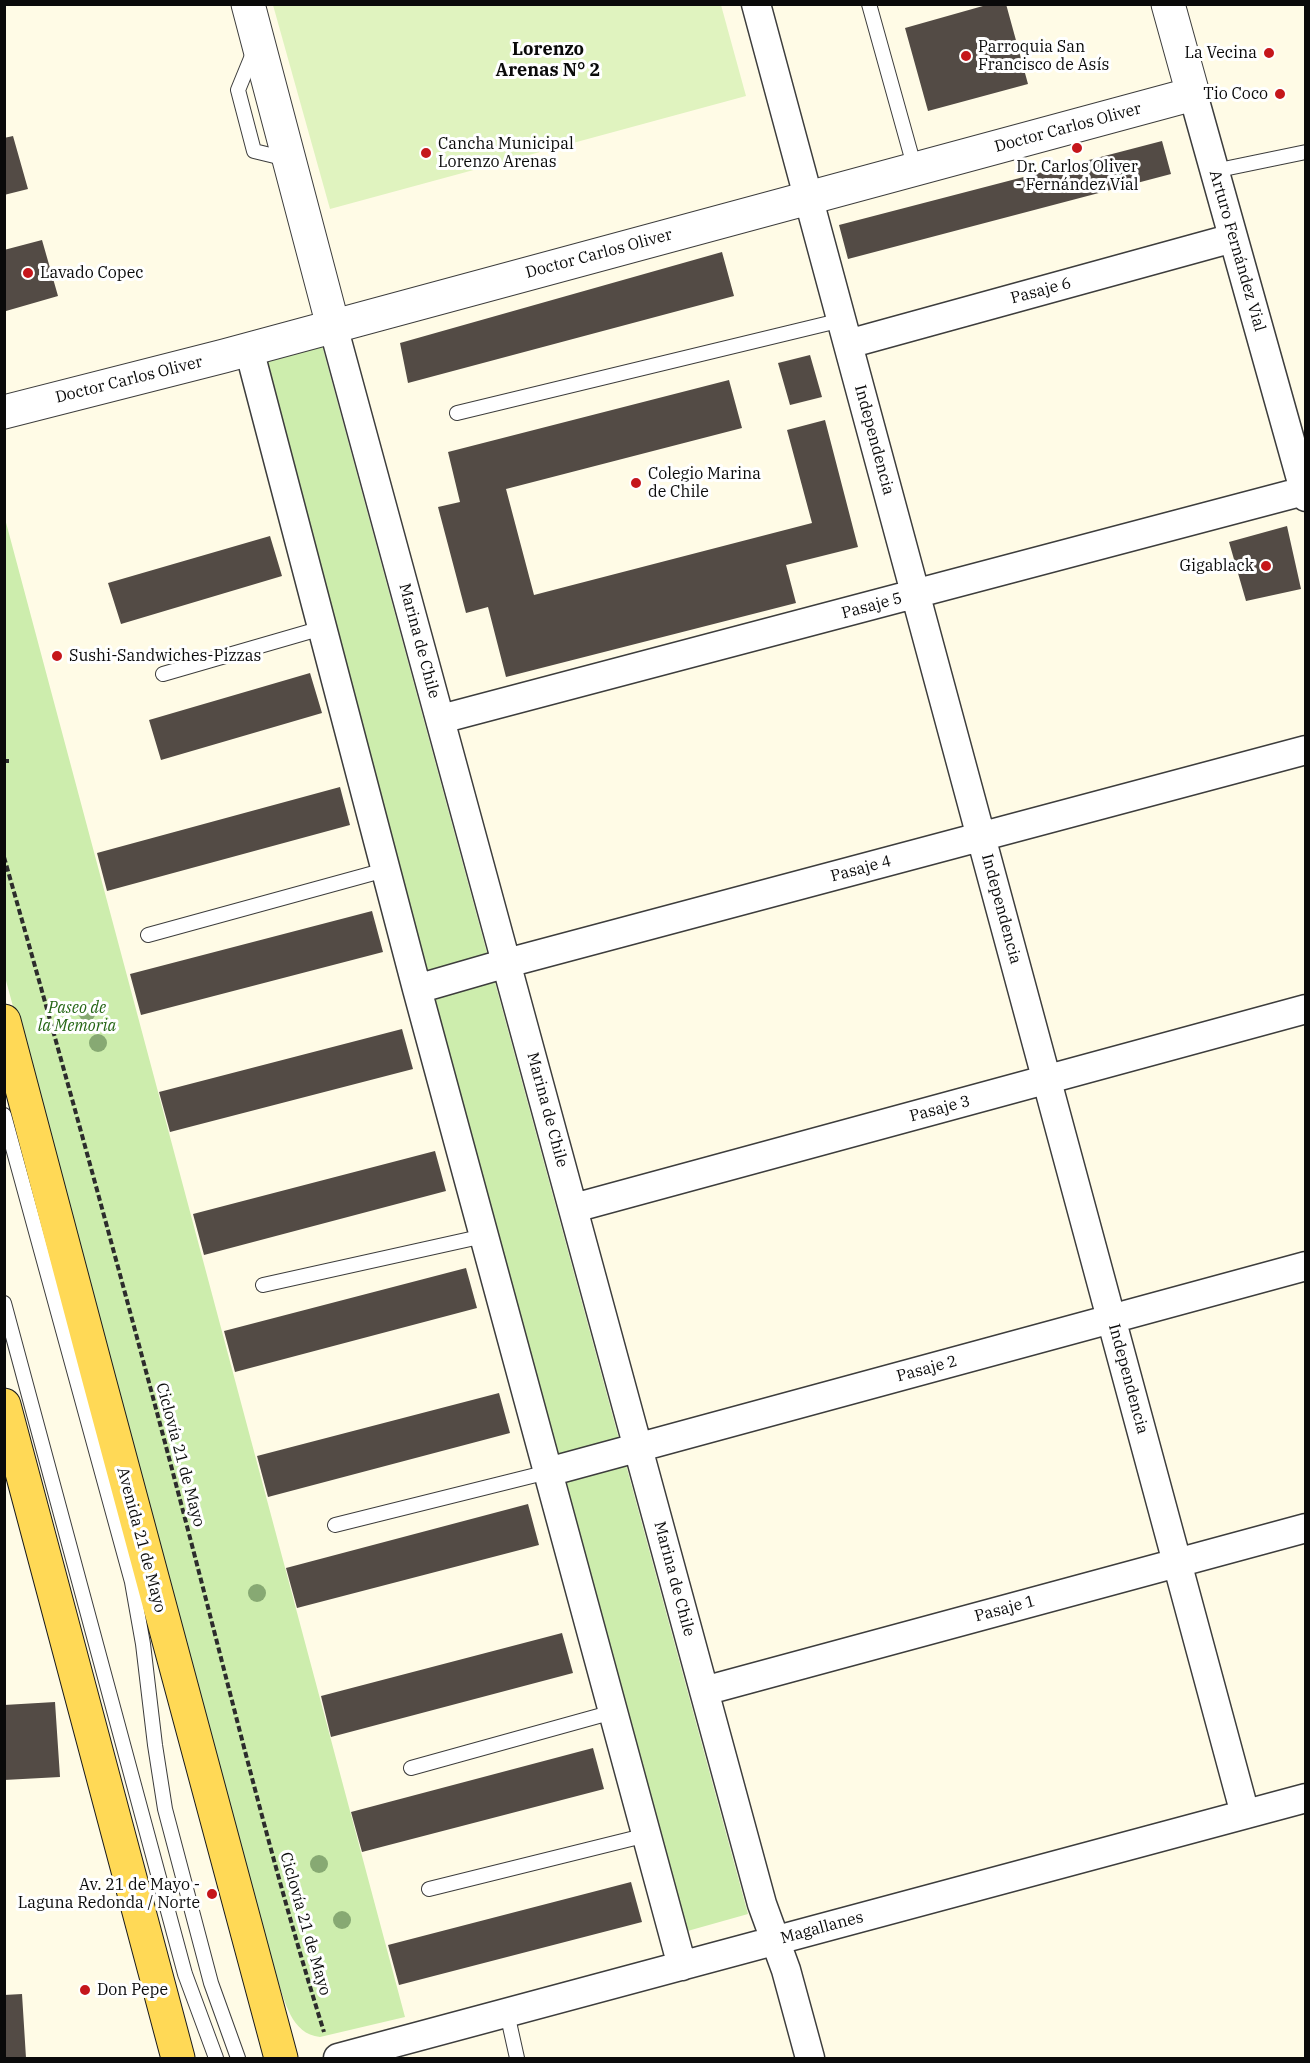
<!DOCTYPE html>
<html>
<head>
<meta charset="utf-8">
<style>
	body { margin:0 }
	#map { position:relative; width:1310px; height:2063px; overflow:hidden; background:#fffbe6; font-family:"IBM Plex Serif",serif }
	canvas { display:block }
	.frame { position:absolute; inset:0; border:6px solid #0a0a0a; pointer-events:none }
</style>
</head>
<body>
<div id="map">
<canvas width="1310" height="2063"></canvas>
<div class="frame"></div>
</div>
<script>
const context = document.querySelector('canvas').getContext('2d');
context.lineJoin = 'round';
function fillPath(path, color) { context.fillStyle = color; context.fill(path, 'evenodd'); }
function stroke(path, color, width, dash) { context.strokeStyle = color; context.lineWidth = width; context.lineCap = dash ? 'butt' : 'round'; context.setLineDash(dash || []); context.stroke(path); }
function label(font, color, halo, rows, align = 'center') {
  context.font = font + ' "IBM Plex Serif",serif'; context.lineWidth = 6; context.setLineDash([]); context.textBaseline = 'middle'; context.strokeStyle = halo; context.fillStyle = color; for (const [text, x, y, turn = 0] of rows) {
    context.save(); context.translate(x, y); context.rotate((+turn || 0) * Math.PI / 180); context.textAlign = isNaN(turn) ? turn : align; if (halo) context.strokeText(text, 0, 0); context.fillText(text, 0, 0); context.restore();
  }
}
fillPath(new Path2D(`
	M322,345L748,1914L684,1932L258,361Z
	M4,515L405,2017L320,2037C291,2034 285,2001 277,1978L5,977Z`), '#cdedad');
fillPath(new Path2D(`
	M273,5H721L746,96L330,209Z`), '#e0f3bf');
fillPath(new Path2D(`
	M990,4H1006L1028,84L928,111L905,28Z
	M13,136L28,189L4,195V138Z
	M1162,141L1171,174L848,259L839,225Z
	M42,240L58,296L6,311L4,250Z
	M722,252L734,296L408,383L400,343Z
	M810,355L822,397L790,405L778,363Z
	M729,380L742,428L506,489L534,595L812,523L787,430L825,420L858,547L786,565L796,603L506,677L488,607L466,613L438,507L460,502L448,452Z
	M1287,526L1301,589L1246,601L1229,542Z
	M270,536L282,576L121,624L108,583Z
	M310,673L322,713L161,760L149,720Z
	M340,787L350,825L107,891L97,853Z
	M372,911L383,952L141,1015L130,974Z
	M402,1029L413,1069L170,1132L159,1092Z
	M435,1151L446,1191L204,1255L193,1214Z
	M466,1268L477,1308L235,1372L224,1331Z
	M499,1393L510,1433L268,1497L257,1456Z
	M528,1504L539,1545L297,1608L286,1568Z
	M562,1633L573,1673L331,1737L321,1696Z
	M55,1702L60,1777L4,1780V1705Z
	M593,1748L604,1789L362,1852L351,1812Z
	M631,1882L642,1922L399,1985L388,1945Z
	M22,1994L26,2058H4V1995Z`), '#534b45');
const service = new Path2D(`
	M869,4L915,169
	M254,51L238,90L254,151L287,159
	M1214,171L1306,152
	M457,413L842,320
	M163,674L322,628
	M148,935L385,870
	M4,1115L132,1582L143,1644L155,1745L165,1809L211,1983L238,2058
	M263,1285L484,1236
	M4,1303L185,1974L216,2058
	M335,1525L548,1472
	M411,1768L613,1712
	M429,1889L647,1835
	M507,2013L517,2058`);
const minor = new Path2D(`
	M756,4L1245,1814
	M1193,94L1306,497
	M333,326L762,1904L786,1970L810,2058
	M848,344L1233,238
	M249,349L417,989L682,1966
	M441,719L1304,491
	M417,989L507,963L1306,750
	M574,1208L1306,1009
	M548,1472L1306,1266
	M704,1691L1306,1528
	M338,2058L1306,1798`);
const tertiary = new Path2D(`
	M248,4L333,326
	M4,412L224,356L1193,94L1168,4`);
const primary = new Path2D(`
	M4,1021C95,1367 188,1713 281,2058
	M4,1405L178,2058`);
stroke(service, '#3d3d3d', 16);
stroke(minor, '#3d3d3d', 31);
stroke(tertiary, '#3d3d3d', 35);
stroke(primary, '#1b1b1b', 35);
stroke(new Path2D(`
	M4,761H9
	M4,857C68,1081 129,1305 188,1530C232,1698 272,1866 324,2032`), '#2c2c2c', 4, [6, 3]);
stroke(service, '#fff', 14);
stroke(minor, '#fff', 28);
stroke(tertiary, '#fff', 33);
stroke(primary, '#ffd956', 33);
context.fillStyle = '#87a973';
for (const [x, y] of [
	[87,1012],
	[98,1043],
	[257,1593],
	[319,1864],
	[342,1920]
]) { context.beginPath(); context.arc(x, y, 9, 0, 2 * Math.PI); context.fill(); }
for (const [x, y, r, color] of [
	[1269,53,6,"#c5161b"],
	[966,56,6,"#c5161b"],
	[1280,94,6,"#c5161b"],
	[1077,148,6,"#c5161b"],
	[426,153,6,"#c5161b"],
	[28,273,6,"#c5161b"],
	[636,483,6,"#c5161b"],
	[1266,566,6,"#c5161b"],
	[57,656,6,"#c5161b"],
	[212,1894,6,"#c5161b"],
	[85,1990,6,"#c5161b"]
]) { const dot = new Path2D(); dot.arc(x, y, r, 0, 2 * Math.PI); context.fillStyle = color; context.fill(dot); stroke(dot, '#fff', 2); }
label('16px', '#0a0a0a', '#fff', [
	["Parroquia San",978,47],
	["Francisco de Asís",978,65],
	["La Vecina",1257,53,"right"],
	["Tio Coco",1268,94,"right"],
	["Cancha Municipal",438,144],
	["Lorenzo Arenas",438,162],
	["Dr. Carlos Oliver",1077,167,"center"],
	["- Fernández Vial",1077,185,"center"],
	["Lavado Copec",40,273],
	["Colegio Marina",648,474],
	["de Chile",648,492],
	["Gigablack",1254,566,"right"],
	["Sushi-Sandwiches-Pizzas",69,656],
	["Av. 21 de Mayo -",200,1885,"right"],
	["Laguna Redonda / Norte",200,1903,"right"],
	["Don Pepe",97,1990]
], 'left');
label('16px', '#0a0a0a', '#fff', [
	["Doctor Carlos Oliver",1068,128,-15],
	["Arturo Fernández Vial",1237,251,74],
	["Doctor Carlos Oliver",599,254,-15],
	["Pasaje 6",1041,291,-15],
	["Doctor Carlos Oliver",129,380,-14],
	["Independencia",874,440,75],
	["Pasaje 5",872,606,-15],
	["Marina de Chile",419,641,75],
	["Pasaje 4",861,869,-15],
	["Independencia",1001,909,75],
	["Pasaje 3",940,1109,-15],
	["Marina de Chile",547,1110,75],
	["Pasaje 2",927,1369,-15],
	["Independencia",1128,1379,75],
	["Ciclovía 21 de Mayo",180,1455,75],
	["Avenida 21 de Mayo",141,1540,75],
	["Marina de Chile",674,1579,75],
	["Pasaje 1",1005,1609,-15],
	["Ciclovía 21 de Mayo",305,1924,74],
	["Magallanes",822,1928,-15]
]);
label('italic 16px', '#256615', '#fff', [
	["Paseo de",77,1008],
	["la Memoria",77,1026]
]);
label('bold 18px', '#0a0a0a', '#fff', [
	["Lorenzo",548,50],
	["Arenas N° 2",548,71]
]);
</script>
</body>
</html>
